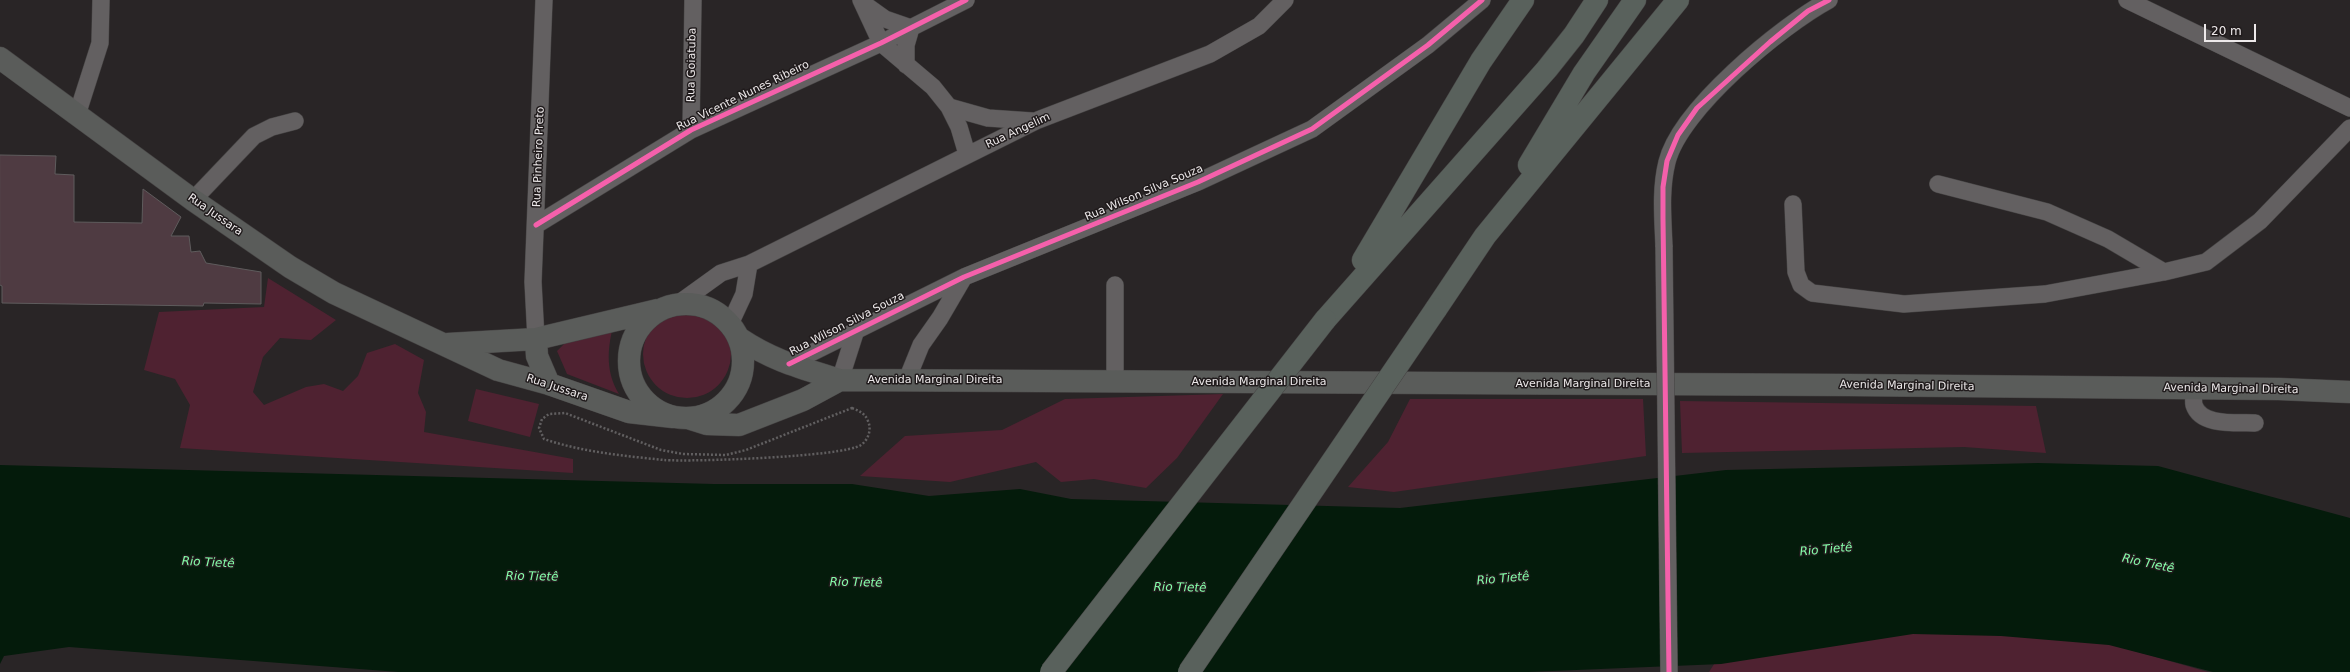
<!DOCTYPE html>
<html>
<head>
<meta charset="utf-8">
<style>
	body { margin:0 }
	#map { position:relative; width:2350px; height:672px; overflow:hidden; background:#292526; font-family:"DejaVu Sans",sans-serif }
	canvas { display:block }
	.scale { position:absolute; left:2204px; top:24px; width:52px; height:18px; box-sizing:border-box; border:2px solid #ede9ea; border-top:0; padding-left:5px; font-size:12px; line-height:14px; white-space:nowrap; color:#ede9ea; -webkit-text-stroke:3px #201b1c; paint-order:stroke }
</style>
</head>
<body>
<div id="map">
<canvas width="2350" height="672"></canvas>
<div class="scale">20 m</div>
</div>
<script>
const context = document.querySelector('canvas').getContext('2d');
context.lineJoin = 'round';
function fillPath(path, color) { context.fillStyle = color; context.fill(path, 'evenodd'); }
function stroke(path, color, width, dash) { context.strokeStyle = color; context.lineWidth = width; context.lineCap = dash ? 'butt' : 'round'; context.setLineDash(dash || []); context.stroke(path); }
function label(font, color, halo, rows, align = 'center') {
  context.font = font + ' "DejaVu Sans",sans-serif'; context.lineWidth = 3; context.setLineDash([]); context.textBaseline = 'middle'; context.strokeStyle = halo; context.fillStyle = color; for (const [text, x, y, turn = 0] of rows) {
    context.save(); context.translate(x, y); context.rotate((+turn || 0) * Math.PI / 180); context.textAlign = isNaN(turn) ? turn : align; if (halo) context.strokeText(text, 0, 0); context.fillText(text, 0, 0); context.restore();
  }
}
fillPath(new Path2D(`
	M268,278L336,320L311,340L280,338L263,357L253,392L264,405L306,387L324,384L343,391L358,376L367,353L395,344L424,360L418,393L426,412L424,432L573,459V473L180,448L190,405L175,379L144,370L159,312L264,307Z
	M643 354a44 44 0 1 1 88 0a44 44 0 1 1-88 0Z
	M613,327C607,350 606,373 619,394L567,374L557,351L571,337Z
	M476,389L539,404L530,437L468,421Z
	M1223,394L1177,458L1146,488L1094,479L1061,482L1036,462L950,482L860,476L905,436L1002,430L1065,399Z
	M1410,399H1643L1646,456L1394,492L1348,487L1388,442Z
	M1680,401L2036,406L2046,453L1964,447L1682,453Z
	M1837,629L2086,637L2208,672H1709L1716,661Z`), '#4f2231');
fillPath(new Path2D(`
	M2038,463L2158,466L2350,518V672H2213L2109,645L2001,636L1913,634L1721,664L1528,672H399L69,647L4,656L0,664V465L714,484H852L929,496L1020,489L1071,499L1400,508L1726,470Z`), '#041b0b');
const building = new Path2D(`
	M0,155L56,156L55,174L74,175V222L142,223L143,189L181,217L171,236H189L191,252L200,251L206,263L261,272V304L204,303L203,306L2,303V286L0,285Z`);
fillPath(building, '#4f3b42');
stroke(building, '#5f5c5d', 1);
const minor = new Path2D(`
	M861,0L881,43L933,87L949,107L959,127L967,154
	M2127,0L2350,108
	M864,4L885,19L911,28L906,45V65
	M949,107L988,118L1032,121
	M77,115L100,43L101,0
	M691,130L693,0
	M1938,184L2047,212L2108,239L2164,272
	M193,200L254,136L272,127L295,121
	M1793,204L1796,272L1801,285L1812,293L1904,304L2045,294L2164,272L2206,262L2260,221L2350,128
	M536,225L691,130L881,43L966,0
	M1664,247C1663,219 1660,190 1667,162C1680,109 1781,26 1829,0
	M1115,285V381
	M678,304L721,273L749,264L1038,120L1210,54L1259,26L1285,0
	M730,324L744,294L749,264
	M536,339L533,282L544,0
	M789,364L964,277L1198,182L1312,129L1428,45L1482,0
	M840,380L856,330
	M906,382L921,345L940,318L964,277
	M2194,389C2194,394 2193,401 2194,405C2201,427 2238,422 2255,423`);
const major = new Path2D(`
	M0,58L193,200L290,267L334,293L498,370L549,384L629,412L673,417
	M629 361a57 57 0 1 1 114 0a57 57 0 1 1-114 0Z
	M739,338C773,361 802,368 840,380L1848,385L2279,389L2350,392
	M536,339L537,356L549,384
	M448,344L536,339L658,310
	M688,418L707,424L739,425L803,400L840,380`);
const highway = new Path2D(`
	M1529,165L1584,73L1635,0
	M1363,260L1481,61L1523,0
	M1436,309L1485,236L1678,0
	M1325,320L1547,69L1574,35L1597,0`);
stroke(minor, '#454343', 18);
stroke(major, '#454343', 23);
stroke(highway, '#454343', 23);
stroke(new Path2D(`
	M852,408C859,411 865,413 868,421C872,430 868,440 861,445C843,457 691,462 664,460C625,456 582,452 544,439L539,428L542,419L549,414L565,413L661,450L683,454L726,455L746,450Z`), '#615f60', 2.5, [2, 2]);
stroke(minor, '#636061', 17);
stroke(major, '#5a5c5a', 22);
stroke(highway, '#59615c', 22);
const minorBridge = new Path2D(`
	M1664,247L1669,672`);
const highwayBridge = new Path2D(`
	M1051,672L1325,320
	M1189,672L1436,309`);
stroke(minorBridge, '#454343', 18, []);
stroke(highwayBridge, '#454343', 23, []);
stroke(minorBridge, '#636061', 17);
stroke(highwayBridge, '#59615c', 22);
stroke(new Path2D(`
	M536,225L691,130L881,43L966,0
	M789,364L964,277L1198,182L1312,129L1428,45L1482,0
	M1669,672L1663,219V187L1667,161L1678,135L1697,108L1770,42L1808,11L1829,0`), '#f560ab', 5);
label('11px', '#ede9ea', '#201b1c', [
	["Rua Goiatuba",692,65,-89],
	["Rua Vicente Nunes Ribeiro",743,96,-26],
	["Rua Angelim",1018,131,-25],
	["Rua Pinheiro Preto",539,157,-88],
	["Rua Wilson Silva Souza",1144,193,-23],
	["Rua Jussara",215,215,35],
	["Rua Wilson Silva Souza",847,324,-27],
	["Avenida Marginal Direita",935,380],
	["Avenida Marginal Direita",1259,382],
	["Avenida Marginal Direita",1583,384],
	["Avenida Marginal Direita",1907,386,1],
	["Rua Jussara",557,388,18],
	["Avenida Marginal Direita",2231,389,1]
]);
label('italic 12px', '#86feaa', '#201b1c', [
	["Rio Tietê",1826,550,-5],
	["Rio Tietê",208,563,3],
	["Rio Tietê",2148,564,12],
	["Rio Tietê",532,577,1],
	["Rio Tietê",1503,579,-5],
	["Rio Tietê",856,583,1],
	["Rio Tietê",1180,588,1]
]);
</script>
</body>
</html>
